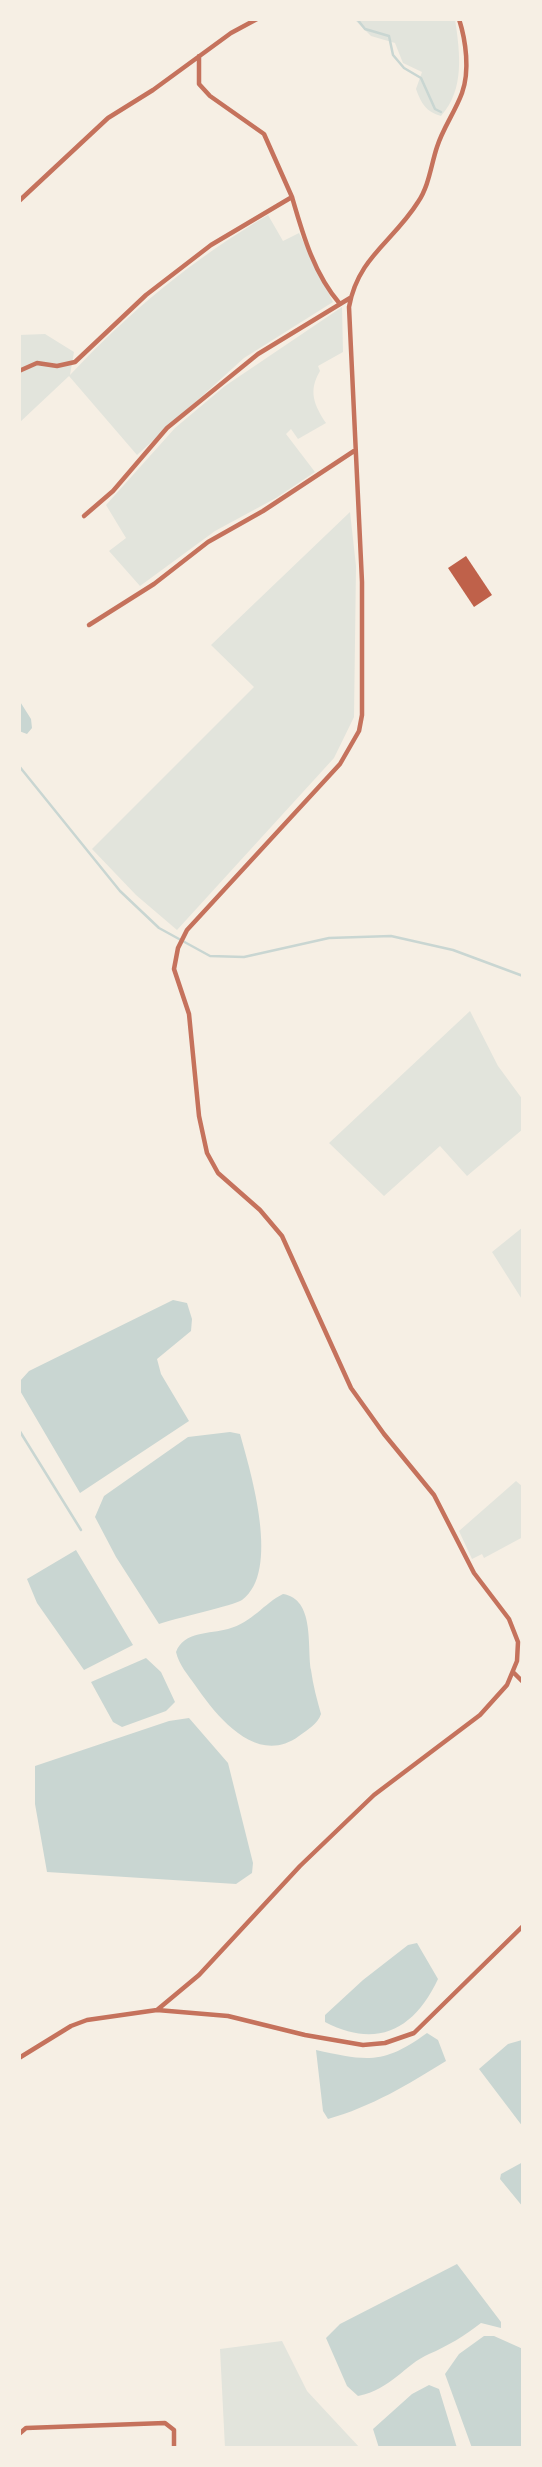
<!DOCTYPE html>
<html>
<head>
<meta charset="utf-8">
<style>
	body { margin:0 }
	#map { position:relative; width:542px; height:2467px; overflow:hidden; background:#f6efe4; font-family:"Varela Round",sans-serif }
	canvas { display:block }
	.frame { position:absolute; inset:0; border:21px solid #f6efe4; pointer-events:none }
</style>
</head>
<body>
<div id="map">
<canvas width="542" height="2467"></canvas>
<div class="frame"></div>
</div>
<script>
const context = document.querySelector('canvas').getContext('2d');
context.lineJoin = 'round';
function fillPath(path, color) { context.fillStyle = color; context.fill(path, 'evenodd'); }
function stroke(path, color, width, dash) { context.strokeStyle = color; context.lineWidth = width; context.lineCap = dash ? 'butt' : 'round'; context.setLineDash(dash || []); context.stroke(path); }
fillPath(new Path2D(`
	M354,19H455C460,53 465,89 441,116C426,112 421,103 416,89L422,72L403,63L395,43L371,36Z
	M268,215L283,241L299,233L333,302L244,358L137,455L69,376L19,423V335L45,334L74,352L70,375C130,311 193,259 268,215Z
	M342,307L343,352L318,366L320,371C308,391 314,405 326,423L298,439L291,429L286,434L315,472L276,498L215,531L140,586L109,551L126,538L106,505L175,428L225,386Z
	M350,512L356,566L354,717L334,758L177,930L136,895L92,849L254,687L211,645Z
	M470,1011L498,1066L523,1100V1129L467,1176L440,1146L384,1196L329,1143Z
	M523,1227V1301L492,1252Z
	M516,1481L523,1487V1537L484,1558L482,1554L472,1559L459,1531Z
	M282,2341L307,2391L360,2448H225L220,2349Z`), '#e2e4dc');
fillPath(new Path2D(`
	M19,700L31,719L32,728L27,734L19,731Z
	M173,1300L187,1303L192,1319L191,1331L157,1359L161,1374L189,1421L80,1493L19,1389L20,1381L29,1371Z
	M230,1432L240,1434C251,1473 281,1572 242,1600C235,1605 173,1619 159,1624L116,1557L95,1517L104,1496L188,1437Z
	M76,1550L133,1645L84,1670L37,1603L27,1579Z
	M283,1594C315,1599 307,1646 311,1670C313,1685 317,1700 321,1714C318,1724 307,1730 299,1736C257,1767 217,1717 195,1685C188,1675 179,1665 176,1652C184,1631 210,1634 228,1629C253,1622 263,1604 283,1594Z
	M146,1658L161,1672L175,1702L166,1711L122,1727L113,1722L91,1682Z
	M189,1718L228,1763L253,1863L252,1873L236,1884L47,1872L35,1804V1766L169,1721Z
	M417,1943L438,1979C414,2030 377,2049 325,2022V2015L363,1980L408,1945Z
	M427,2033L438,2040L446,2061C409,2084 371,2107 328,2119L323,2111L316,2050C367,2061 383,2065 427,2033Z
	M522,2040L523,2042V2127L479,2069L508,2044Z
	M523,2162V2207L500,2179L501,2174Z
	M457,2264L501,2322V2328L481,2323C464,2336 448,2346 429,2354C404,2365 392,2389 358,2396L347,2386L326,2338L340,2324Z
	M484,2336H494L523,2349V2448H472L445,2374L459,2354Z
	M429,2385L439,2389L457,2448H379L373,2429L412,2394Z`), '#c9d6d2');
stroke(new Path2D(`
	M357,19L365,29L389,36L393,55L404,68L421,78L435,109L441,112
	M19,766L120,891L159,928L210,956L244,957L329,938L391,936L453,950L523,976
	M19,1430L81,1530`), '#c9d6d2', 2.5);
fillPath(new Path2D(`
	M466,556L492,595L474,607L448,568Z`), '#bf614a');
stroke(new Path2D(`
	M292,197C303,235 314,274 340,304
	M19,201L108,118L153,90L231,33L257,19
	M19,371L37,363L57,366L75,362L146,295L211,245L292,197L264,134L210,96L199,84V56
	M84,516L113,491L167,428L258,354L350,298
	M89,625L154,584L208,542L263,511L354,451
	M514,1673L523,1682
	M157,2010L199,1975L300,1866L374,1795L480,1715L507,1685L517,1661L518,1642L509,1619L474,1573L434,1495L384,1434L351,1388L282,1236L260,1210L218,1173L207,1153L199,1116L189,1014L174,969L178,948L187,930L340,764L359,731L362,715V582L349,307C358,257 393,242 418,202C429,186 431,165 437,147C443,128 455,112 462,93C470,71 466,41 459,19
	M19,2058L71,2026L87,2020L157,2010L228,2016L305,2035L363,2045L385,2043L414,2033L523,1926
	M19,2434L26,2428L165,2423L174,2430V2448`), '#c5725c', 4.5);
</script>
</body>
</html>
